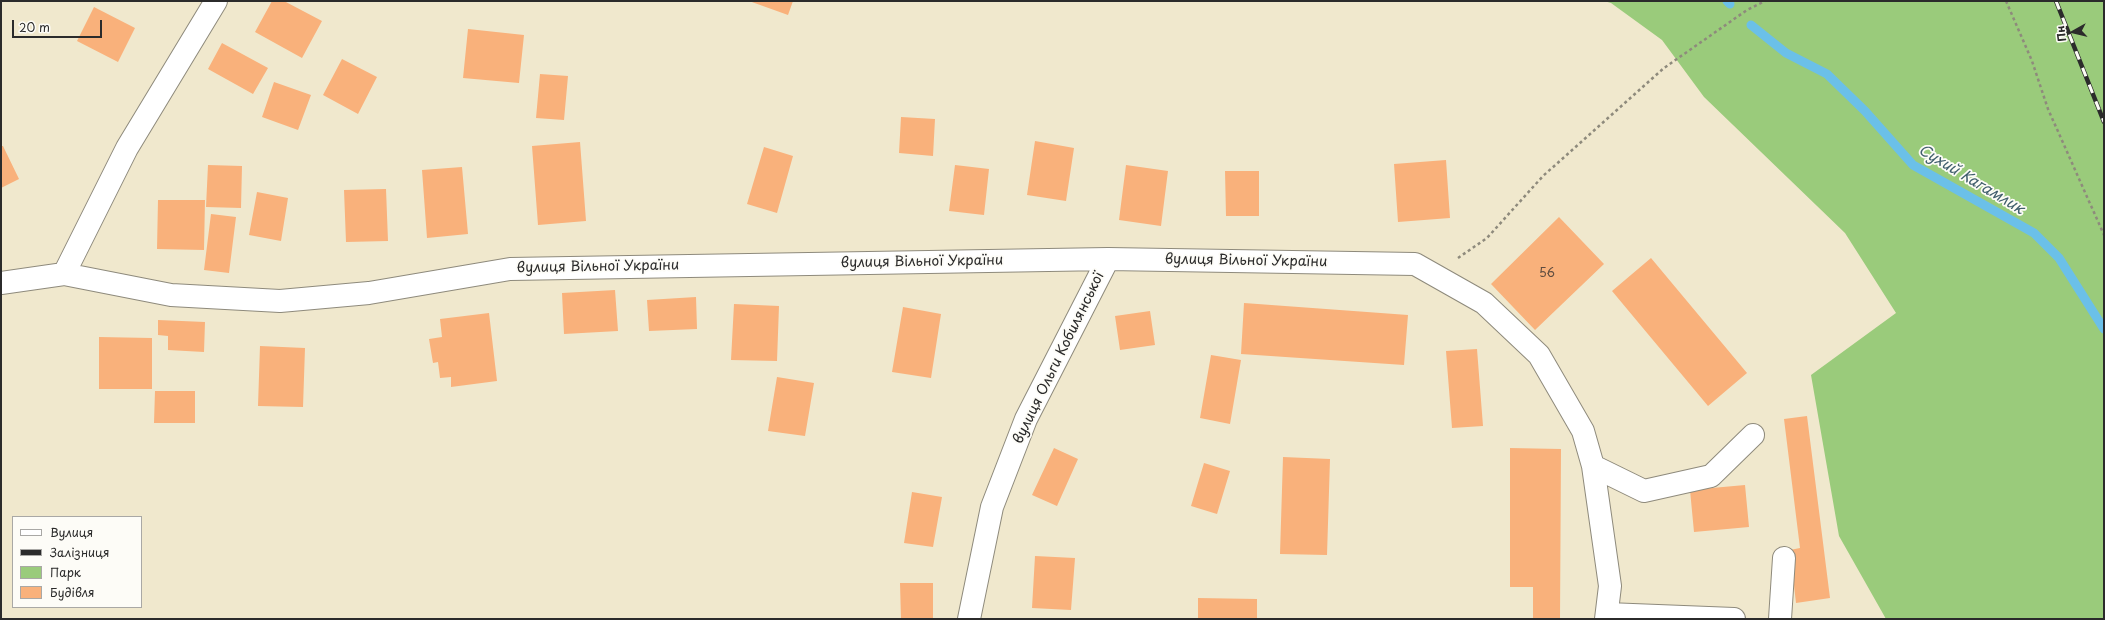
<!DOCTYPE html>
<html>
<head>
<meta charset="utf-8">
<style>
	body { margin:0 }
	#map { position:relative; width:2105px; height:620px; overflow:hidden; background:#f0e8cd; font-family:"Playpen Sans",sans-serif }
	canvas { display:block }
	.frame { position:absolute; inset:0; border:2px solid #2b2b2b; pointer-events:none }
	.legend { position:absolute; left:12px; top:516px; width:130px; height:92px; box-sizing:border-box; background:#fdfcf7; border:1px solid #a9a8a5; margin:0; padding:5px 7px; list-style:none; font-size:12px; color:#2b2b2b }
	.legend li { display:flex; align-items:center; gap:8px; height:20px }
	.legend b { width:20px; border:1px solid #a9a8a5 }
	.north { position:absolute; left:2053px; top:12px; width:40px; height:40px; -webkit-text-stroke:3px #fdfcf7; paint-order:stroke; rotate:262deg; font-size:11px; font-weight:700; line-height:16px; text-align:center; color:#2b2b2b }
	.north::after { content:''; display:block; margin:auto; width:14px; height:18px; background:#2b2b2b; clip-path:polygon(50% 0,100% 100%,50% 72%,0 100%) }
	.scale { position:absolute; left:12px; top:20px; width:90px; height:18px; box-sizing:border-box; border:2px solid #2b2b2b; border-top:0; padding-left:5px; font-size:12px; line-height:14px; white-space:nowrap; color:#2b2b2b; -webkit-text-stroke:3px #fdfcf7; paint-order:stroke }
</style>
</head>
<body>
<div id="map">
<canvas width="2105" height="620"></canvas>
<div class="frame"></div>
<ul class="legend">
<li><b style="height:5px;background:#fff"></b>Вулиця</li>
<li><b style="height:5px;background:#2b2b2b"></b>Залізниця</li>
<li><b style="height:11px;background:#9acb7b"></b>Парк</li>
<li><b style="height:11px;background:#f9b17b"></b>Будівля</li>
</ul>
<div class="north">Пн</div>
<div class="scale">20 m</div>
</div>
<script>
const context = document.querySelector('canvas').getContext('2d');
context.lineJoin = 'round';
function fillPath(path, color) { context.fillStyle = color; context.fill(path, 'evenodd'); }
function stroke(path, color, width, dash) { context.strokeStyle = color; context.lineWidth = width; context.lineCap = dash ? 'butt' : 'round'; context.setLineDash(dash || []); context.stroke(path); }
function label(font, color, halo, rows, align = 'center') {
  context.font = font + ' "Playpen Sans",sans-serif'; context.lineWidth = 3.5; context.setLineDash([]); context.textBaseline = 'middle'; context.strokeStyle = halo; context.fillStyle = color; for (const [text, x, y, turn = 0] of rows) {
    context.save(); context.translate(x, y); context.rotate((+turn || 0) * Math.PI / 180); context.textAlign = isNaN(turn) ? turn : align; if (halo) context.strokeText(text, 0, 0); context.fillText(text, 0, 0); context.restore();
  }
}
fillPath(new Path2D(`
	M1604,1H2104V619H1886L1839,536L1811,375L1896,313L1845,233L1704,97L1662,40L1611,3Z`), '#9acb7b');
stroke(new Path2D(`
	M1727,1L1730,4
	M1751,25L1786,53L1827,74L1865,111L1913,165L2034,233L2059,258L2104,329`), '#6bc0e8', 9);
fillPath(new Path2D(`
	M272,1H284L322,21L302,58L255,32Z
	M749,1H793L788,15Z
	M94,7L135,28L118,62L77,41Z
	M468,29L524,35L519,83L463,78Z
	M222,43L268,68L253,94L208,69Z
	M342,59L377,77L358,114L323,95Z
	M540,74L568,76L564,120L536,118Z
	M274,82L311,95L298,130L262,117Z
	M901,117L935,119L933,156L899,153Z
	M1035,141L1074,148L1066,201L1027,195Z
	M580,142L586,221L538,225L532,146Z
	M1,146H3L19,179L1,188Z
	M764,147L793,156L777,213L747,204Z
	M1446,160L1450,218L1398,222L1394,164Z
	M208,165L242,166L241,208L206,207Z
	M955,165L989,169L984,215L949,211Z
	M1126,165L1168,171L1161,226L1119,220Z
	M462,167L468,234L427,238L422,170Z
	M1225,171H1259V216H1226Z
	M386,189L388,241L346,242L344,190Z
	M257,192L288,198L281,241L249,235Z
	M158,200H205L204,250L157,249Z
	M211,214L236,217L229,273L204,270Z
	M1559,217L1604,264L1535,330L1491,284Z
	M1651,258L1747,373L1708,406L1612,291Z
	M615,290L618,331L564,334L562,293Z
	M696,297L697,329L649,331L647,300Z
	M1244,303L1408,315L1404,365L1241,354Z
	M734,304L779,306L777,361L731,360Z
	M903,307L941,314L931,378L892,372Z
	M1150,311L1155,345L1120,350L1115,316Z
	M489,313L497,381L451,387V377L440,378L438,362L433,363L429,339L442,337L440,319Z
	M158,320L205,322L204,352L168,350V336L158,335Z
	M99,337L152,338V389H99Z
	M260,346L305,348L303,407L258,406Z
	M1477,349L1483,426L1452,428L1446,351Z
	M1211,355L1241,360L1230,424L1200,418Z
	M777,377L814,383L805,436L768,431Z
	M155,391H195V423H154Z
	M1807,416L1830,598L1796,603L1790,550L1800,548L1784,419Z
	M1054,448L1078,459L1057,506L1032,495Z
	M1510,448L1561,449L1560,619H1533V587H1510Z
	M1283,457L1330,459L1327,555L1280,554Z
	M1204,463L1230,471L1217,514L1191,506Z
	M1745,485L1749,527L1694,532L1690,490Z
	M912,492L942,497L933,547L904,543Z
	M1035,556L1075,558L1071,610L1032,608Z
	M900,583H933V619H901Z
	M1198,598L1257,599V619H1198Z`), '#f9b17b');
const minor = new Path2D(`
	M64,274L127,148L216,1
	M1,283L64,274L171,295L280,301L369,293L510,269L1108,259L1415,264L1484,303L1539,355L1583,431L1593,466L1610,586L1606,619
	M1593,466L1644,491L1711,476L1753,435
	M1607,614L1734,619
	M969,619L992,507L1026,419L1108,259
	M1780,619L1784,558`);
stroke(minor, '#8e8a7c', 24);
stroke(new Path2D(`
	M2006,1L2032,61L2048,109L2104,235
	M1458,258L1487,238L1543,176L1664,68L1747,10L1765,1`), '#8e8a7c', 2.5, [3, 3]);
stroke(minor, '#fff', 22);
const rail = new Path2D(`
	M2056,1L2104,122`);
stroke(rail, '#2b2b2b', 4.5);
stroke(rail, '#fdfcf7', 3, [9]);
label('12px', '#5e4c3f', null, [
	["56",1547,274]
]);
label('14px', '#2b2b2b', '#fdfcf7', [
	["вулиця Вільної України",1246,261,1],
	["вулиця Вільної України",922,262,-1],
	["вулиця Вільної України",598,267,-1],
	["вулиця Ольги Кобилянської",1059,358,-64]
]);
label('italic 15px', '#415f6d', '#fdfcf7', [
	["Сухий Кагамлик",1971,180,31]
]);
</script>
</body>
</html>
